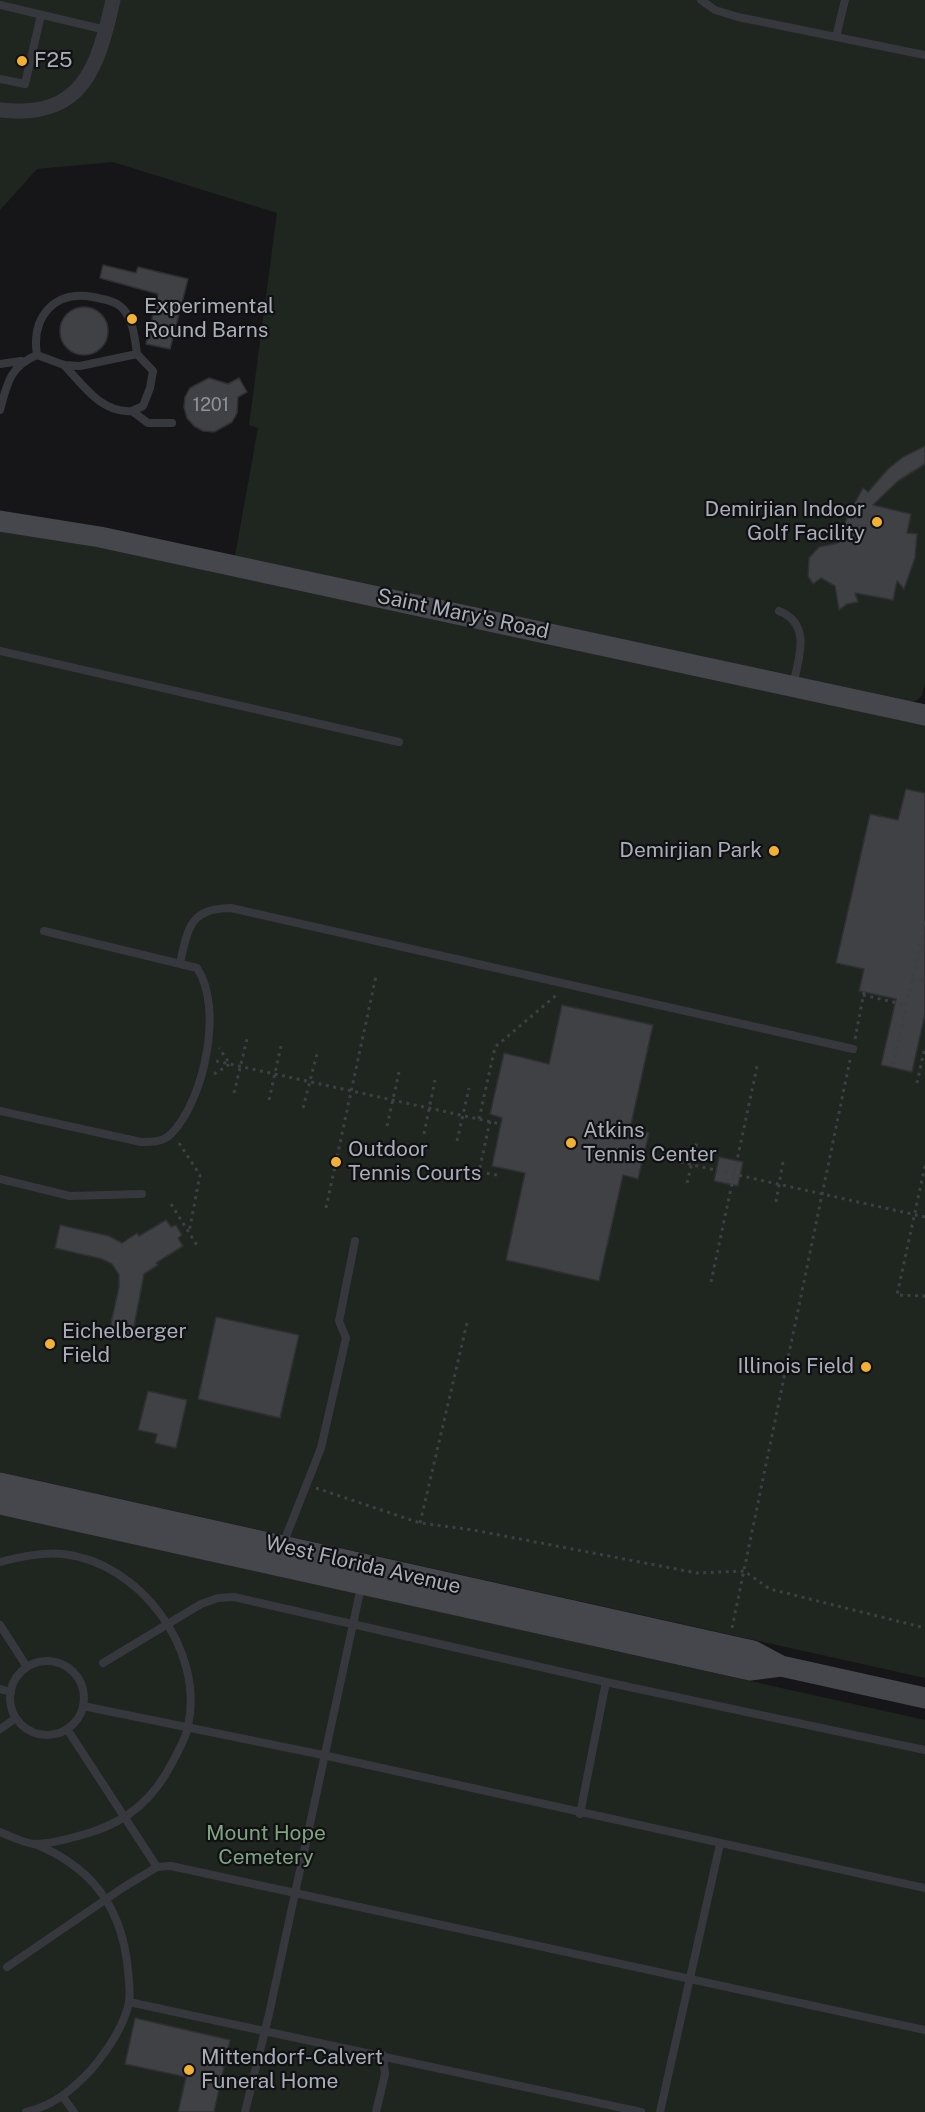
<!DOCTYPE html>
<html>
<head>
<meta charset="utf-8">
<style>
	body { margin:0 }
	canvas { display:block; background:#161618 }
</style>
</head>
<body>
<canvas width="925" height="2112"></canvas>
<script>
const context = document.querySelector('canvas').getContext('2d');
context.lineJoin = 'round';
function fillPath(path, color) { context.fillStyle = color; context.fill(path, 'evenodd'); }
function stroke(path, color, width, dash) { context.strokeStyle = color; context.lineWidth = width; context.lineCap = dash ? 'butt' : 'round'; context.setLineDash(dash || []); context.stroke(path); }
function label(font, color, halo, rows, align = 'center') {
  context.font = font + ' "Public Sans",sans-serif'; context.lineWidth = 4.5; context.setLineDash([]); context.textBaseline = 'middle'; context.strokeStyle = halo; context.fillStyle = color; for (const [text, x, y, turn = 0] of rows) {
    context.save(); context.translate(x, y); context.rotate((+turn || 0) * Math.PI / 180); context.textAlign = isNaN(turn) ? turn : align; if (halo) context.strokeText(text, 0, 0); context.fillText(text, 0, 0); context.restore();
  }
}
fillPath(new Path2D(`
	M0,0H925V683L922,695L916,701L904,702L235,556L258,428L249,425L277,213L113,162L37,169L0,210Z
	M0,528L122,550L925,725V1678L0,1472Z
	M0,1514L925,1720V2112H0Z`), '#1e261f');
const building = new Path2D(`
	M103,265L136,273L138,267L188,279L170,349L146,344L158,294L100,278Z
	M60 331a24 24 0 1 1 48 0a24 24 0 1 1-48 0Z
	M209,378L228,384L239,378L247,392L238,397L237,413L232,422L214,432L203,431L194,426L187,418L184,407L185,397L190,388Z
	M925,446V464L898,481L873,505L911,514L907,533L917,534L915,558L904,589L897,581L893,600L855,593L858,602L847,604L839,610L835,586L821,578L813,584L808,576L809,558L819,547L838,543L848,515L863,488L868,492L888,469L903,457Z
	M906,789L925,793V1014L912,1072L881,1065L896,999L859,991L864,969L836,963L870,814L898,820Z
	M562,1005L653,1025L630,1129L649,1133L638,1179L623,1175L599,1281L506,1260L525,1173L492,1166L502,1118L490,1114L504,1053L549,1064Z
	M719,1157L743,1162L738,1186L714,1181Z
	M166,1220L171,1227L176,1225L182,1235L178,1238L183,1246L156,1263L158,1265L144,1274L132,1337L109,1332L119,1287V1275L112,1264L102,1259L55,1248L60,1225L109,1236L122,1243L137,1233L139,1236Z
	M216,1317L299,1335L280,1418L198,1399Z
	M148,1391L187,1400L176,1448L155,1443L157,1434L138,1430Z
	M135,2018L230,2040L214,2112H178L186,2077L125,2064Z`);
fillPath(building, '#404145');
stroke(building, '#303034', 1.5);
stroke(new Path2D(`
	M912,979L925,981
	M863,995L906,1005
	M855,1039L864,992
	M216,1061L501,1124
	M893,1064L925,922
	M214,1074L230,1064L219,1048
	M917,1083L925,1047
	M234,1093L247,1039
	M269,1100L281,1046
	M303,1108L317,1054
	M479,1119L495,1047L559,993
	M490,1121L479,1172L497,1175
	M387,1126L399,1072
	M424,1134L435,1080
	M457,1141L469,1088
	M179,1143L200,1175L189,1232
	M644,1154L925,1217
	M925,1166L897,1295L925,1296
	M687,1183L697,1142
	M776,1202L783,1162
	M171,1204L198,1247
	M326,1208L376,976
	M711,1282L758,1062
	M316,1488L420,1523L473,1530L697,1573L744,1571L770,1589L925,1628
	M420,1523L467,1323
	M732,1628L850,1060`), '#3d3f44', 3, [3, 4.5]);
stroke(new Path2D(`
	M701,0L715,10L738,17L925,55
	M0,5L106,30
	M836,37L845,0
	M0,79L25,84L41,15
	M37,355C31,317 54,290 93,297C101,299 113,300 120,306C133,316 135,339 137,354
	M0,364L21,361
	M64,365C83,385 102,414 132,411
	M0,410C7,384 10,366 37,355L64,365L80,366L137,354L153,371L150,388L143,406L132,411L148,423H172
	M779,611C812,624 799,658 793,685
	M0,651L399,742
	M180,963C188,928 190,908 231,908L853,1049
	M0,1111L141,1142C152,1142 163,1142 171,1134C204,1101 224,1008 197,968L44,931
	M0,1179L70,1196L142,1194
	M283,1544L321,1448L346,1338L339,1321L355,1241
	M0,1562C20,1557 42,1552 63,1554C140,1562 205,1650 188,1726C186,1739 178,1751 172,1763C154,1798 129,1820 92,1832C76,1837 51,1844 34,1844C24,1843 10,1836 0,1832
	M0,1625L27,1667
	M10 1698a37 37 0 1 1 74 0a37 37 0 1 1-74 0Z
	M103,1663L201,1604L218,1598L234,1597L606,1682L925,1750
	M0,1689L11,1692
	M83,1706L323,1755L925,1888
	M0,1729L16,1718
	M67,1729L157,1867
	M580,1814L606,1682
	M7,1967L124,1887L157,1867L171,1866L925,2030
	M129,2002L641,2112
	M63,2097L74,2112
	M26,2112C53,2106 72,2090 91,2070C107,2051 124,2027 129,2002C131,1989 128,1974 127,1961C119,1903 89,1866 35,1844
	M245,2112L269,2014L361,1587
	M376,2112L385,2074L383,2055
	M660,2112L720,1844`), '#37383d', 8);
stroke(new Path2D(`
	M0,110C83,120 98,67 113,0`), '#37383d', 15);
stroke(new Path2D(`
	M0,521L100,537L925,715
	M0,1483L726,1645L753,1651L781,1666L925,1698
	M0,1504L750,1670L781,1666`), '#45474d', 21);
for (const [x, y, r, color] of [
	[22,61,6,"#f2b134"],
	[132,319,6,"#f2b134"],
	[877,522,6,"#f2b134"],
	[774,851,6,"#f2b134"],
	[571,1143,6,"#f2b134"],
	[336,1162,6,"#f2b134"],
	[50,1344,6,"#f2b134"],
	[866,1367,6,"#f2b134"],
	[189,2070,6,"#f2b134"]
]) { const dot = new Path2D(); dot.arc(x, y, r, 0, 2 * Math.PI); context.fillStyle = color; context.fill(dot); stroke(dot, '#111113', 2); }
label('18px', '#8e929b', null, [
	["1201",211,405]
]);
label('21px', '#a8adb8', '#111113', [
	["F25",34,61],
	["Experimental",144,307],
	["Round Barns",144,331],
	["Demirjian Indoor",865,510,"right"],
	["Golf Facility",865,534,"right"],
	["Demirjian Park",762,851,"right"],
	["Atkins",583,1131],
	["Tennis Center",583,1155],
	["Outdoor",348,1150],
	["Tennis Courts",348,1174],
	["Eichelberger",62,1332],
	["Field",62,1356],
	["Illinois Field",854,1367,"right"],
	["Mittendorf-Calvert",201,2058],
	["Funeral Home",201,2082]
], 'left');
label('21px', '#a8adb8', '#111113', [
	["Saint Mary's Road",463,614,12],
	["West Florida Avenue",363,1565,13]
]);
label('21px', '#7fa381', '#111113', [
	["Mount Hope",266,1834],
	["Cemetery",266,1858]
]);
</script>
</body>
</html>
